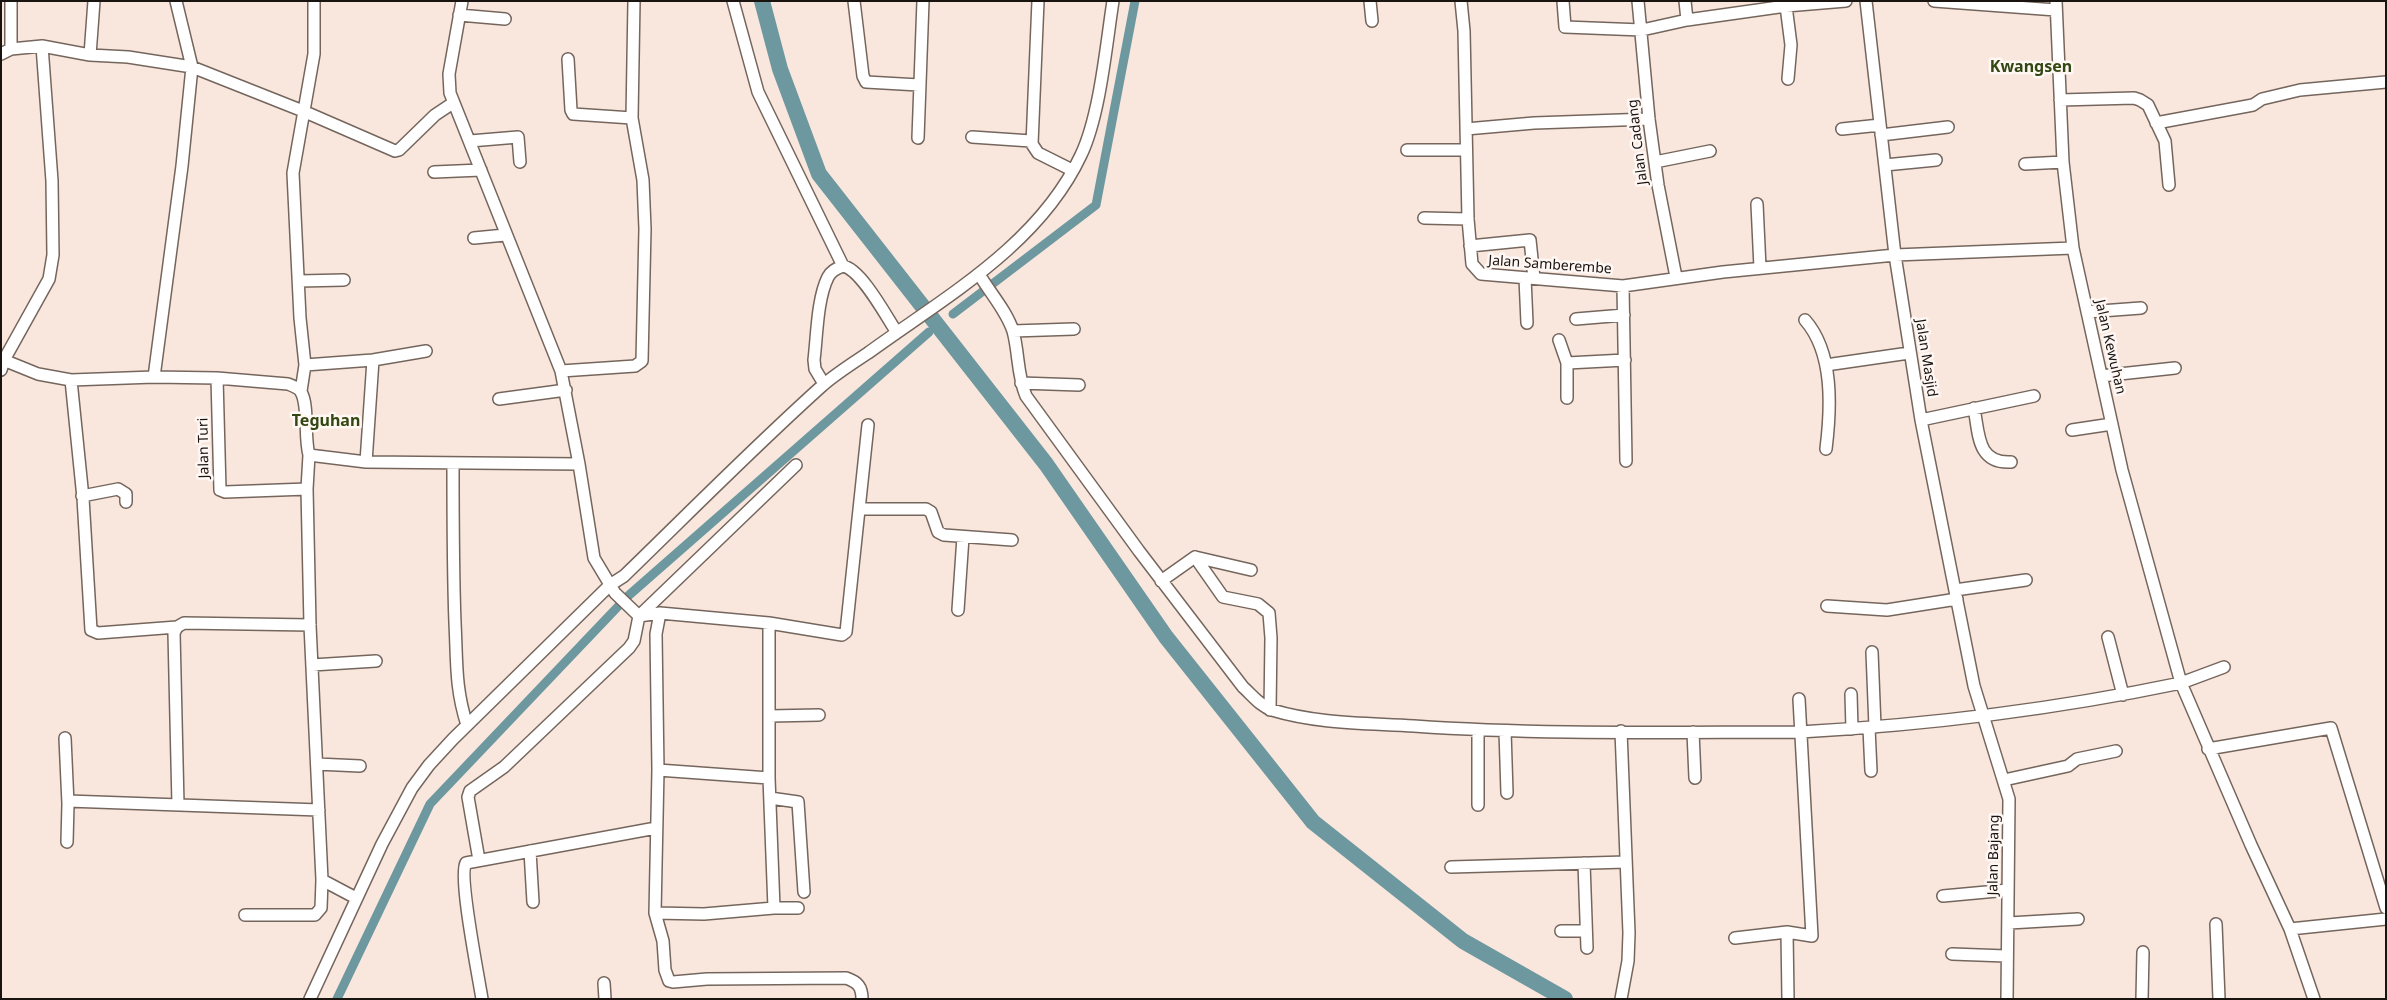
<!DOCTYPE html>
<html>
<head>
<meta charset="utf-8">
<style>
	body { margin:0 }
	#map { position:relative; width:2387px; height:1000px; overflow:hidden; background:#f9e7dd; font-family:"Noto Sans",sans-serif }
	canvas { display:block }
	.frame { position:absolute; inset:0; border:2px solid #1a1411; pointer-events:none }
</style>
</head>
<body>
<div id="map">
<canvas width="2387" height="1000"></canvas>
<div class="frame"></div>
</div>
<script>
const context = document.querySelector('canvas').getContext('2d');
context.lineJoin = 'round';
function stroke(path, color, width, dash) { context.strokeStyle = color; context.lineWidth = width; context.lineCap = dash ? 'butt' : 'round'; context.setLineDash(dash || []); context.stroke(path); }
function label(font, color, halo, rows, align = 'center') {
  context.font = font + ' "Noto Sans",sans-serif'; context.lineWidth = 5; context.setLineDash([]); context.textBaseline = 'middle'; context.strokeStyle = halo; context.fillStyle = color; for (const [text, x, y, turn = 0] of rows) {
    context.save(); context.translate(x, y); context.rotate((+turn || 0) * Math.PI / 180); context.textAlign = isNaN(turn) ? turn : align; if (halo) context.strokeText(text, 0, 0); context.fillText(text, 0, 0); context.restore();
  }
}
stroke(new Path2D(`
	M953,314L1096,205L1135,1
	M337,999L430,804L628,596L929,332`), '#6e989f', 9);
stroke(new Path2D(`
	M762,1L780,69L819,174L1046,464L1166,637L1313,822L1463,941L1565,999`), '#6e989f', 16);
const minor = new Path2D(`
	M11,1V49
	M462,1L449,74L450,93L561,371L579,464
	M733,1L758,92L843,266
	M854,1L863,76L866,82L919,85
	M1038,1L1032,144L1038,153L1072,170
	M1370,1L1372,21
	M1461,1L1464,31L1468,219L1472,264L1481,274L1623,286L1723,272L1895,255L2073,248
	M1563,1L1565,27L1642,30L1687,20L1786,6L1846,1
	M1638,1L1649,119L1658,185L1676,277
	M1685,1L1687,20
	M1866,1L1895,255L1921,420L1974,686L2009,799L2007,999
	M1934,1L2056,10
	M2056,1L2063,162L2073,248L2122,470L2181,683L2224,667
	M1786,6L1791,45L1788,79
	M459,15L505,19
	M1,54L11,49L42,46L90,55L128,57L192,67L303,111L395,151L399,150L435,115L453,103
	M90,55L94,1
	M568,59L571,110L573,114L632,118
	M2060,100L2134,98L2140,100L2148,105L2165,141L2169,185
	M2156,123L2253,105L2262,99L2300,90L2386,82
	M1466,129L1534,123L1649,119
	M1842,129L1880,125
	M1881,135L1948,127
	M972,137L1031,141
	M918,138L923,1
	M470,141L518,137L520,162
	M1407,150H1466
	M1655,162L1710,151
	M2025,164L2063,162
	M1885,165L1936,160
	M434,172L481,170
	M1757,204L1760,268
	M1424,218L1468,219
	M474,238L505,235
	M1470,246L1530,240L1534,278
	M979,274C990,293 1006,310 1013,331C1019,353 1017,375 1026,396L1139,551L1243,687C1252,695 1260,706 1272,710C1318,724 1367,723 1414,726C1543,735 1671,732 1800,732C1927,725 2056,709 2181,683L2251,845L2290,929L2386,919
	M1525,278L1527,323
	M299,281L344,280
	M1623,286L1626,461
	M2087,312L2141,308
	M1576,319L1624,315
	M1805,320C1834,353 1831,408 1826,449
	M1013,331L1074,329
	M1559,340L1567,363L1625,360
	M1,359L38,374L71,380L154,377L217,378L288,384C293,386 299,388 301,392C309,405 304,438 309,455L366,462L579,464L594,558L615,593L639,616L660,613L769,623L842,635L846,632L868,425
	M305,365L373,360L426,351
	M1826,365L1909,353
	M1,370L4,360L49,279L53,255L52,181L42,46
	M561,371L635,366L642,361L645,229L643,180L632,118L634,1
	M2101,376L2175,368
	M154,377L182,166L192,67L176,1
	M217,378L220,490L225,492L307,489
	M71,380L83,498L91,630L98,633L177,627
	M1021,383L1079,385
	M824,384L815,369L814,360C817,336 817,299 828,277C831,271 837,268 843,266C861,269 886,316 896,331
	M301,391L305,365L300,318L293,173L314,54V1
	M1567,398V363
	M499,399L566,390
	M1974,408C1979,434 1977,464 2011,462
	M1921,420L2034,396
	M2072,430L2112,424
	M309,455L307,489L310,625L322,880L356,898
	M366,462L373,360
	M453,465C453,517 453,570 455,623C457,661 455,688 467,725
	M82,496L118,489L126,494V502
	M861,509H926L931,512L938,532L944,535L1012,540
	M1195,557L1223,597L1258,604L1269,613L1271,638L1270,710
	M1161,581L1195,557L1251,570
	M1955,590L2026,580
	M1827,606L1887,610L1957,599
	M958,610L963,537
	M660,613L656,634L658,770L655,913L663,941L665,970L669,981L673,982L707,979L846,978C858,982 862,987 862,999
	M2108,637L2123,695
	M1872,652L1875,727
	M312,665L376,661
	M1851,694L1852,729
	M769,716L819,715
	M1869,728L1871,771
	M1505,731L1507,793
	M1693,732L1695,778
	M65,738L68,804L67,842
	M2208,749L2331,728L2386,908
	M317,764L360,766
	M658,770L769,778
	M2004,780L2068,766L2077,759L2116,751
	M770,798L798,802L804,892
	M68,801L319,810
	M178,805L174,633L177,627L184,623L310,625
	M1478,805V730
	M530,851L533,902
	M479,860L468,797L470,791L504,767L629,648L634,641L639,616L796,465
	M1584,863L1587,948
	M1451,867L1626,862
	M1943,896L2008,890
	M774,908H798
	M655,913L704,914L774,908L769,778V623
	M245,915H315L321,908L322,880
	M2009,923L2078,919
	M2216,924L2219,999
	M2290,929L2314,999
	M1561,931H1586
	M1787,932L1788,999
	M1735,938L1787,932L1812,936L1799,699
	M1952,954L2006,956
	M604,983L605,999
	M310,999L382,844L412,788L429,765L453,739L610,585L624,576C690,512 755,446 823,385C837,373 853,363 868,353C945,297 1039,245 1081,155C1100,115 1106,46 1113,1
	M482,999C479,979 458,875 466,863L656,828
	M1621,999L1628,961L1629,933L1621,731
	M2142,999L2143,952`);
stroke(minor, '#75665d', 14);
stroke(minor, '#fff', 11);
label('14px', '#1a1411', '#fef7f3', [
	["Jalan Cadang",1638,142,-97],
	["Jalan Samberembe",1550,265,4],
	["Jalan Kewuhan",2110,347,77],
	["Jalan Masjid",1926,358,81],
	["Jalan Turi",204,448,-91],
	["Jalan Bajang",1994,855,-89]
]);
label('bold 16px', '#334713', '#fef7f3', [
	["Kwangsen",2031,67],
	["Teguhan",326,421]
]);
</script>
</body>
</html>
